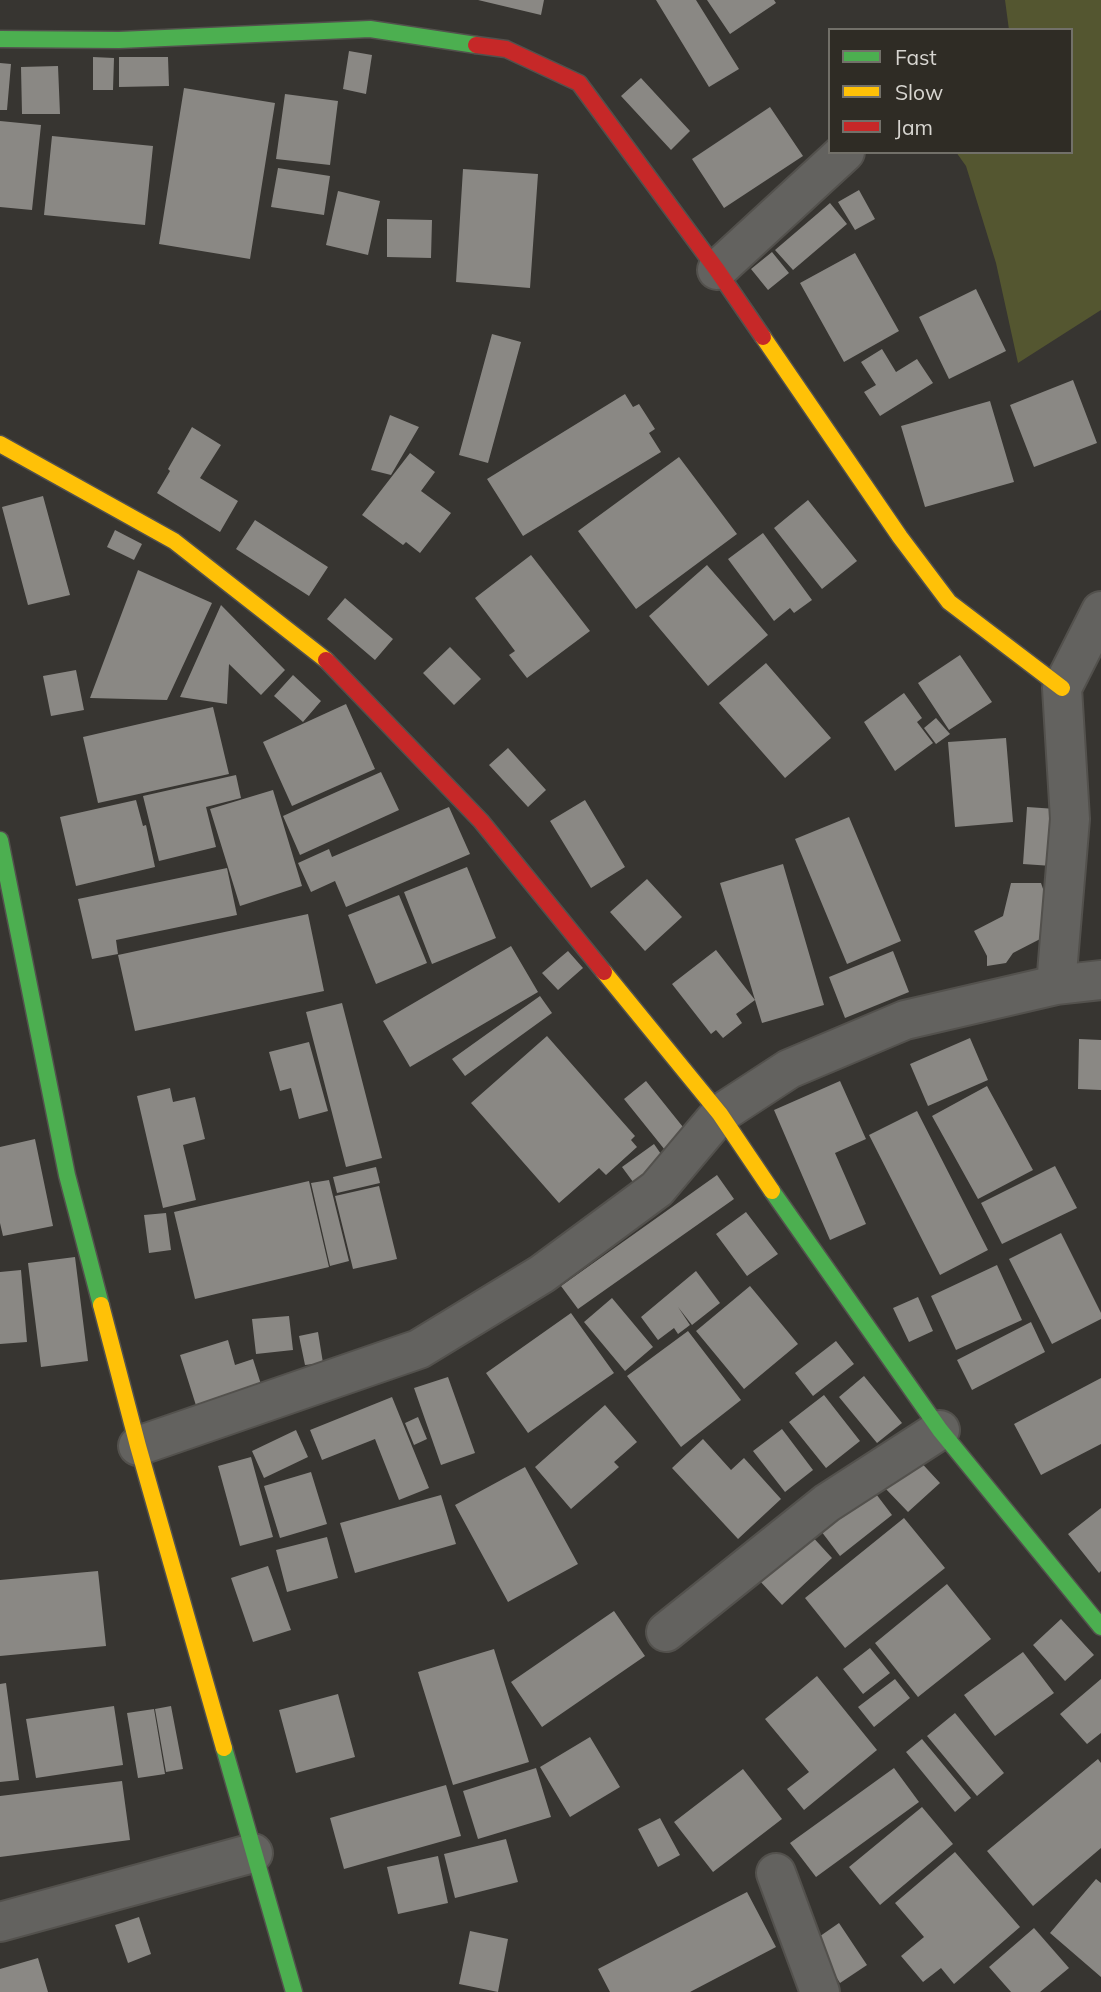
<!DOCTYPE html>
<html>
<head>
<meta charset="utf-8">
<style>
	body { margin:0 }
	#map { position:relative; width:1101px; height:1992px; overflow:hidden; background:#373531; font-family:Mulish,sans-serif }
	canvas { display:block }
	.legend { position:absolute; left:828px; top:28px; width:245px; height:126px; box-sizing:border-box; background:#2f2c25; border:2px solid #727069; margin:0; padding:9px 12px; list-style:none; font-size:21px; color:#d7d5d0 }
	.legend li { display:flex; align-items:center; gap:14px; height:35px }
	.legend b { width:35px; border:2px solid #727069 }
</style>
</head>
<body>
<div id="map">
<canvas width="1101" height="1992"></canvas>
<ul class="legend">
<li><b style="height:9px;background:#4caf50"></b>Fast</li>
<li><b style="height:9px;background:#ffc107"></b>Slow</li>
<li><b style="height:9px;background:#c62828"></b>Jam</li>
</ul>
</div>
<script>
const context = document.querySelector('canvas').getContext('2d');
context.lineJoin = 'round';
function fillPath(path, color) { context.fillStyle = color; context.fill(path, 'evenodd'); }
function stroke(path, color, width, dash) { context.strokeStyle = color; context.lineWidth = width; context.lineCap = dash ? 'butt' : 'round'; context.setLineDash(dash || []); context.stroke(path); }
fillPath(new Path2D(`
	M1005,0H1101V310L1018,363L996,263L966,166L956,152H1071V30H1009Z`), '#545630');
fillPath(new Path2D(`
	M478,0H544L541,15Z
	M656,0H696L739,69L709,87Z
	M707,0H774L776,3L730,34Z
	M349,51L372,55L366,94L343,89Z
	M93,57L114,58L113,90H93Z
	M119,57H168L169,86L119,87Z
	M0,63L11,64L7,110H0Z
	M58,66L60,114H22L21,67Z
	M641,78L690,131L671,150L621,96Z
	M184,88L275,103L250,259L159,244Z
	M285,94L338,101L330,165L276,159Z
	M770,107L803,156L724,208L692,159Z
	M0,121L41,125L32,210L0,207Z
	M52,136L153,146L145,225L44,215Z
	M278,168L330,176L324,215L271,207Z
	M463,169L538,174L530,288L456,282Z
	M859,190L875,219L855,230L838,202Z
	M338,191L380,201L368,255L326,245Z
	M830,203L847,224L793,270L775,250Z
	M387,219L432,220L431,258L387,257Z
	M772,252L789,273L768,290L751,269Z
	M855,253L899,331L844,362L800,283Z
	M976,289L1006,351L949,379L919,317Z
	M492,334L521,342L488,463L459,455Z
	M882,349L896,372L917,359L933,383L880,416L864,392L876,385L861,362Z
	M1073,380L1097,443L1034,467L1010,405Z
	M625,394L633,407L639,404L655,429L649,433L661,452L523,536L487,479Z
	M990,401L1014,482L925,507L901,426Z
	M390,415L419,427L391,475L371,470Z
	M192,427L221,445L200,478L238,501L220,532L157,493L170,471L168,469Z
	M410,453L435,472L421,491L451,513L420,553L406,542L403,545L362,515Z
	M679,457L737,534L636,609L578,531Z
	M43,496L70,595L28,605L2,507Z
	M808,500L857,561L822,589L774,528Z
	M255,520L328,567L309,596L236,549Z
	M115,530L142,544L134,560L107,547Z
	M763,533L812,600L794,613L790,608L774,621L728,559Z
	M531,555L590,631L527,678L509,655L515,651L475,598Z
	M707,565L768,635L708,686L649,616Z
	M138,570L212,603L167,700L90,698Z
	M345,598L393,639L375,660L327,619Z
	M221,605L285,670L261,695L229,664L227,704L180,697Z
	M450,647L481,679L454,705L423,673Z
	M960,655L992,702L949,730L918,683Z
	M766,663L831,738L785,778L719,703Z
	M76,670L84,710L51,716L43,676Z
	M293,675L321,701L303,722L274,696Z
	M904,693L922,718L917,722L933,743L895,771L864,722Z
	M346,704L375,769L292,806L263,742Z
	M213,707L229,774L98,803L83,737Z
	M936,718L950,734L936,744L924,728Z
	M1006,738L1013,822L955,827L948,742Z
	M508,748L546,790L528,807L489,765Z
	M381,772L399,810L300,855L283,816Z
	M236,775L241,798L206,807L216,847L159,861L143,796Z
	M273,790L302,886L240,906L210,809Z
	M136,800L143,826L146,825L155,867L76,886L60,817Z
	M585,800L625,867L591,888L550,821Z
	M449,807L470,854L346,907L335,881L311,892L298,863L329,849L332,857Z
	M1027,807L1056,809L1052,866L1023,864Z
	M849,817L901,941L847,964L795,839Z
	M783,864L824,1005L762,1023L755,1000L736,1014L742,1023L723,1038L716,1030L711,1034L672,984L716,950L755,1000L720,883Z
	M467,867L496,938L432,964L404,892Z
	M227,868L237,915L116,940L118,954L92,959L78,899Z
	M647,879L682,917L645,951L610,912Z
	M1011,883H1041L1052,915L1044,937L1013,953L1006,963L987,966V956L974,931L1003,916Z
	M399,895L427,963L376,984L348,915Z
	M308,914L324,991L135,1031L118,955Z
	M511,946L538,992L410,1067L383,1021Z
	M568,951L583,968L558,990L542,973Z
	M893,951L909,992L845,1018L829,977Z
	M540,996L552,1013L465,1076L452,1059Z
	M342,1003L382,1158L346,1167L306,1012Z
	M547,1036L635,1136L631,1140L637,1147L606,1175L599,1168L559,1203L471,1103Z
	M970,1038L988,1080L928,1106L910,1064Z
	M1079,1039L1101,1040V1090L1078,1089Z
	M309,1042L328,1111L299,1119L291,1088L280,1091L269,1052Z
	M646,1081L691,1137L669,1155L624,1099Z
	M840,1081L866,1139L835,1153L866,1224L830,1240L774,1110Z
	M987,1086L1033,1170L978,1199L932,1116Z
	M170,1088L173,1102L195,1097L205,1139L183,1145L196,1200L163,1208L137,1096Z
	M917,1111L988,1250L940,1275L869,1135Z
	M35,1139L53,1226L3,1236L0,1223V1147Z
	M654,1144L668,1164L636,1186L622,1167Z
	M1055,1166L1077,1208L1002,1244L981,1203Z
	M376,1167L380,1183L337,1193L333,1177Z
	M717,1175L734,1199L578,1309L561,1286Z
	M329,1180L349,1261L330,1266L311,1183Z
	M309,1181L329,1267L195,1299L174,1212Z
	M379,1186L397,1259L353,1269L335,1196Z
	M746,1212L778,1254L747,1276L716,1234Z
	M166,1213L171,1250L149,1253L144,1215Z
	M1061,1233L1101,1313V1319L1052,1344L1009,1259Z
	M75,1257L88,1361L41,1367L28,1263Z
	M997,1265L1022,1320L956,1350L931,1296Z
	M21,1270L27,1342L0,1344V1272Z
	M696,1271L720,1303L692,1325L678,1307L690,1325L678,1334L674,1328L658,1340L641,1317Z
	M750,1286L798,1344L744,1389L696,1331Z
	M918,1297L933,1331L909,1342L893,1308Z
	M612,1298L653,1347L625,1371L584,1322Z
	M571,1313L614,1373L528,1433L486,1373Z
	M289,1316L293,1350L256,1354L252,1319Z
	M1031,1322L1045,1352L972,1390L957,1360Z
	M688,1331L741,1400L681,1447L627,1376Z
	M318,1332L323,1363L305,1365L299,1336Z
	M228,1340L235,1365L253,1359L265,1397L200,1418L180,1355Z
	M836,1341L854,1364L813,1396L795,1373Z
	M864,1376L902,1423L877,1443L839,1397Z
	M448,1377L475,1453L441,1465L414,1388Z
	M1101,1378V1444L1041,1475L1014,1424Z
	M824,1395L860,1441L826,1468L789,1422Z
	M392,1397L429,1488L399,1500L375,1439L322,1460L310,1430Z
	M605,1405L637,1442L614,1462L619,1467L571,1509L535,1467Z
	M418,1417L427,1439L414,1445L405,1423Z
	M782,1429L813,1470L785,1492L753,1451Z
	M296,1430L308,1457L264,1478L252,1451Z
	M703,1439L731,1470L744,1458L781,1499L738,1539L672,1468Z
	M251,1457L273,1537L240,1546L218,1466Z
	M916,1457L940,1483L908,1512L884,1487Z
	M525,1467L578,1564L508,1602L455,1505Z
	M311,1472L327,1524L280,1538L264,1486Z
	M870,1486L892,1515L840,1556L818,1527Z
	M441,1495L456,1544L355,1573L340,1523Z
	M1101,1508V1571L1099,1573L1068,1534Z
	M904,1518L945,1568L845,1648L805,1598Z
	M809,1533L832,1558L782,1605L759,1580Z
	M327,1537L338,1578L287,1592L276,1550Z
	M268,1566L291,1630L253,1642L231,1578Z
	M98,1571L106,1646L0,1656V1580Z
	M947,1584L991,1639L918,1697L875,1643Z
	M614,1611L645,1656L542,1727L511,1682Z
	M1061,1619L1094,1655L1065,1681L1033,1645Z
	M870,1648L890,1673L863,1694L843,1669Z
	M494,1649L529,1762L453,1785L418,1672Z
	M1023,1652L1054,1693L995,1736L964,1695Z
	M817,1676L877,1750L804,1810L787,1789L809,1772L765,1719Z
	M895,1679L910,1698L874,1727L858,1707Z
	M1101,1679V1733L1087,1744L1060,1714Z
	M6,1683L19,1780L0,1782V1684Z
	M338,1694L355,1757L296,1773L279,1710Z
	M114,1706L123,1765L36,1778L26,1719Z
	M171,1706L183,1769L166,1772L155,1709Z
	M154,1709L165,1774L138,1778L127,1713Z
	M955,1713L1004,1773L977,1796L927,1736Z
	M590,1737L620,1787L570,1817L540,1767Z
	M922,1739L971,1798L955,1812L906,1752Z
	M1098,1759L1101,1763V1848L1033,1906L987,1851Z
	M536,1768L551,1817L478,1839L463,1791Z
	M894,1768L919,1802L816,1877L790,1843Z
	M743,1769L782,1819L713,1872L674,1822Z
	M122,1781L130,1840L0,1857V1796Z
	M446,1785L461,1836L344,1869L330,1818Z
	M922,1807L953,1844L880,1905L849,1867Z
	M660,1818L680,1855L658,1867L638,1829Z
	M506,1839L518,1882L455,1898L444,1854Z
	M955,1852L1020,1927L954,1984L941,1968L923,1982L901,1956L924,1937L895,1903Z
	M438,1856L448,1903L398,1914L387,1867Z
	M1096,1879L1101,1883V1977L1050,1933Z
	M747,1892L776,1947L690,1992H610L598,1969Z
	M139,1917L151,1954L128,1963L115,1925Z
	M839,1923L867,1965L840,1983L813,1941Z
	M1034,1928L1069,1968L1040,1992H1011L989,1967Z
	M470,1931L508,1939L498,1992L459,1984Z
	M38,1958L48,1992H0V1969Z`), '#8a8884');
const street = new Path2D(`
	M717,270L845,152
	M1056,985L1070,819L1062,688L1101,611
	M138,1446L419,1349L542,1274L657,1189L720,1114L789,1069L905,1020L1056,985L1101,980
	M666,1632L827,1503L940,1430
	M776,1873L820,1992
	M0,1922L253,1853`);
const fast = new Path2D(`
	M0,39L119,40L370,29L476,45
	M0,840L67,1175L101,1305
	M772,1191L940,1430L1101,1627
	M224,1748L294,1992`);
const slow = new Path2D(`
	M763,337L900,537L949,602L1062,688
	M0,444L174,541L326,660
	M604,972L720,1114L772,1191
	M101,1305L138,1446L224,1748`);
const jam = new Path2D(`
	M476,45L506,49L579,83L717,270L763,337
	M326,660L481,821L604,972`);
stroke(street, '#53514d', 42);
stroke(fast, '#53514d', 19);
stroke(slow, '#53514d', 19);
stroke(jam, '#53514d', 19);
stroke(street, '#63625f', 38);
stroke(fast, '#4caf50', 16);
stroke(slow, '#ffc107', 16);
stroke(jam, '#c62828', 16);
</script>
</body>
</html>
